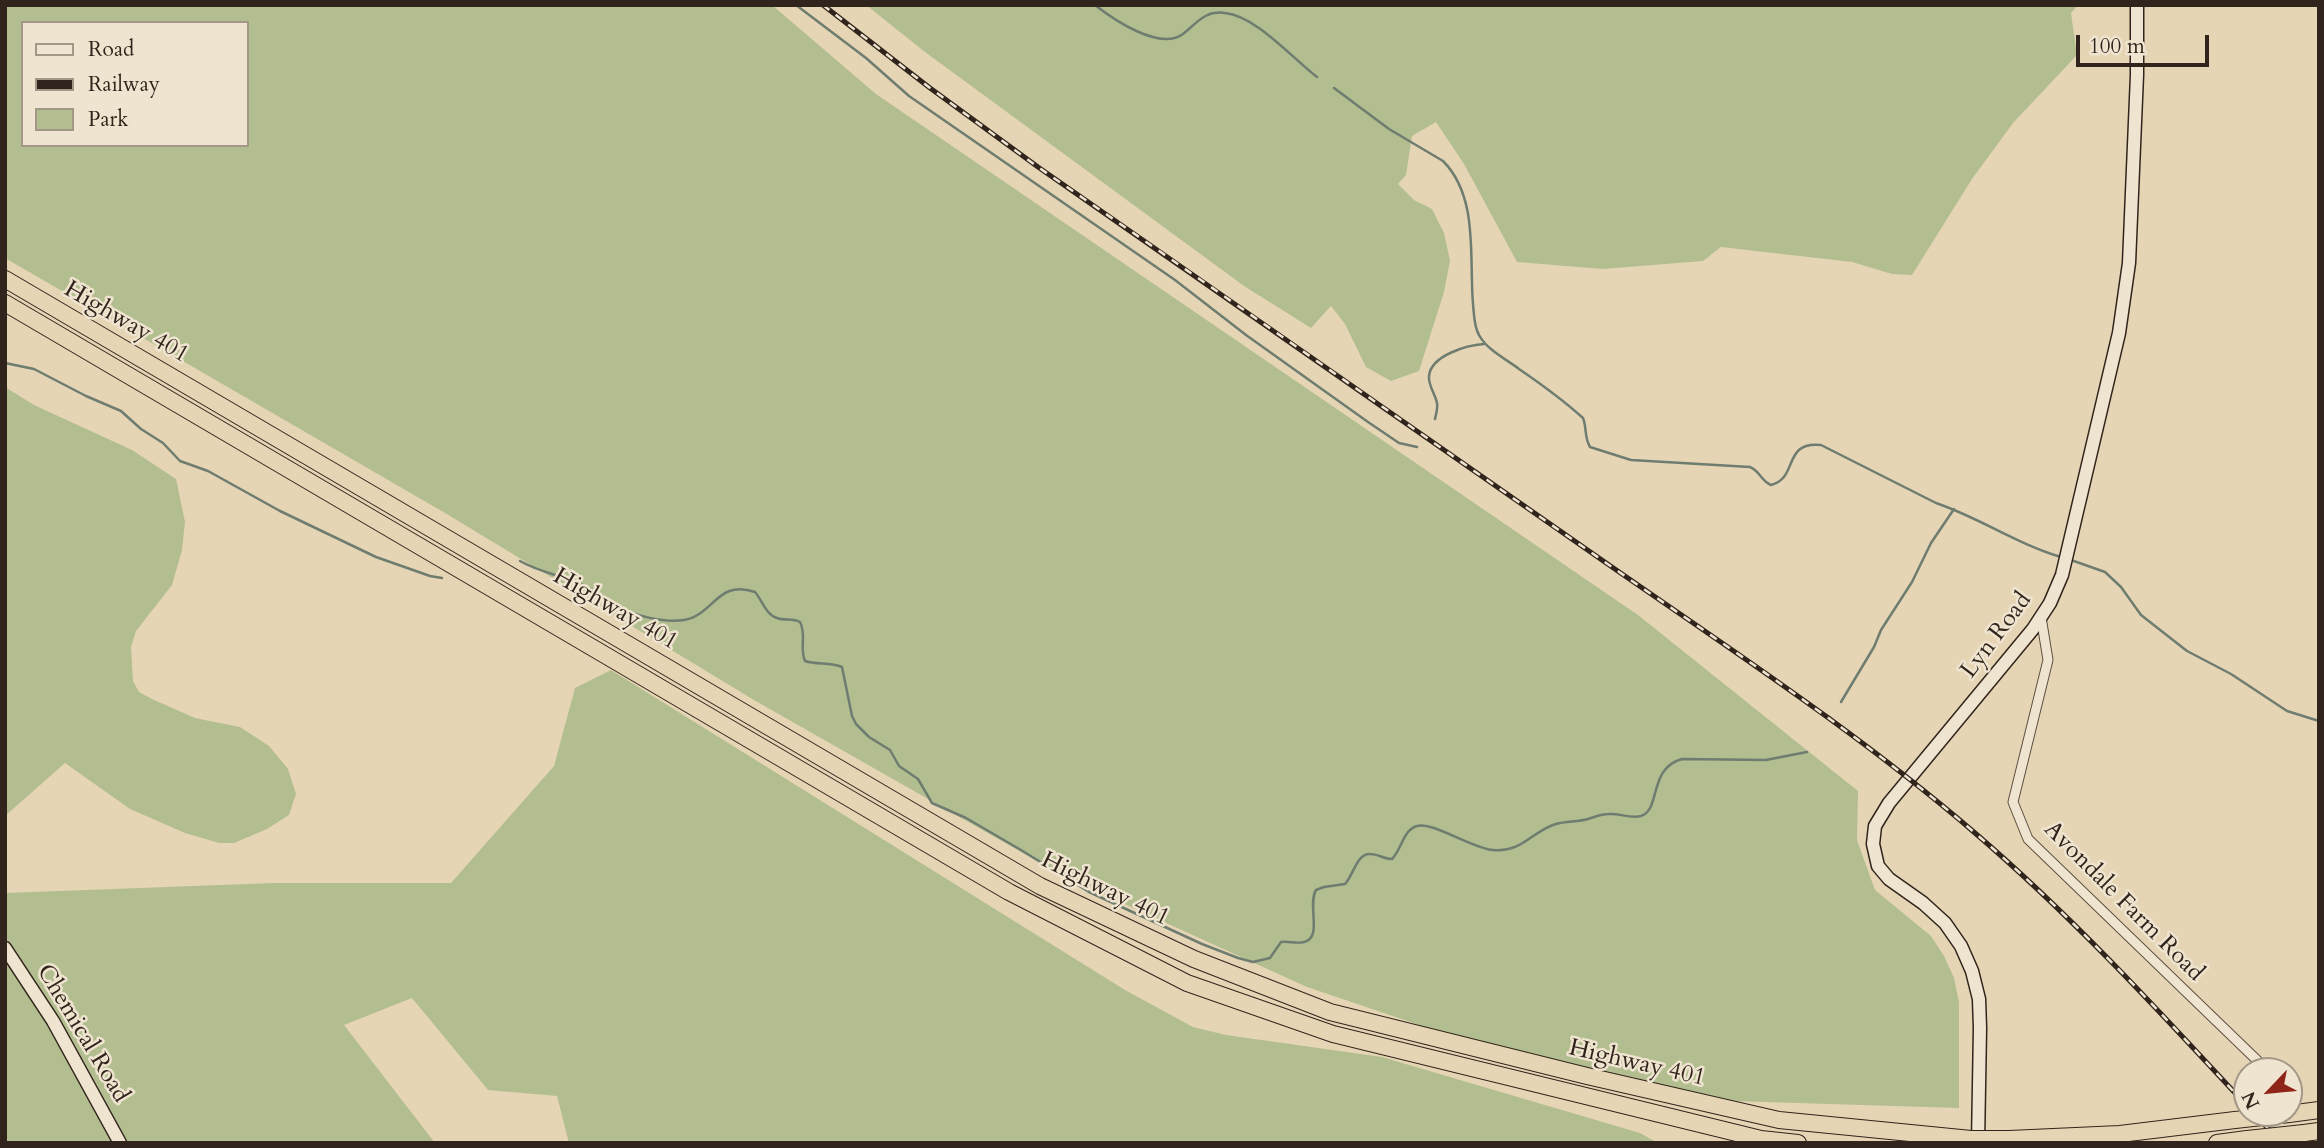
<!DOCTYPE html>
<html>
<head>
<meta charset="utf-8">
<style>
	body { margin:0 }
	#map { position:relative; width:2324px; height:1148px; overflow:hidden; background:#e6d5b5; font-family:Cardo,serif }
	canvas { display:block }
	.frame { position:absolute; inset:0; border:7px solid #31241c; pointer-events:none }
	.legend { position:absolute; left:21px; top:21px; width:228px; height:126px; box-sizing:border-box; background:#efe4cf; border:2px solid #a39787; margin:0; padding:9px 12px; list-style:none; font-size:21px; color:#31241c }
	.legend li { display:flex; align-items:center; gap:14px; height:35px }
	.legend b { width:35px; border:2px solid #a39787 }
	.north { position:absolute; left:2233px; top:1057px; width:70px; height:70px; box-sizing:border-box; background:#efe4cf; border:2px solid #a39787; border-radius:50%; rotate:244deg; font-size:19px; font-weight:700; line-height:28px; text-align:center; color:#31241c }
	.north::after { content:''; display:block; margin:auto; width:24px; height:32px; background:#8f2418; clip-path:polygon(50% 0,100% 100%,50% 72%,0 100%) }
	.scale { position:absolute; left:2076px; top:35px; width:133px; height:32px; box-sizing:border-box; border:4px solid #31241c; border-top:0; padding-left:9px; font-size:21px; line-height:24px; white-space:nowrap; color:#31241c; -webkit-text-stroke:5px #efe4cf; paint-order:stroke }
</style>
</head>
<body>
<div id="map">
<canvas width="2324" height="1148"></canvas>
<div class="frame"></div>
<ul class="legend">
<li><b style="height:9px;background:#efe4cf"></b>Road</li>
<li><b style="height:9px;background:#31241c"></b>Railway</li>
<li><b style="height:19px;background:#b2be90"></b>Park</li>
</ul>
<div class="north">N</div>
<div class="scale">100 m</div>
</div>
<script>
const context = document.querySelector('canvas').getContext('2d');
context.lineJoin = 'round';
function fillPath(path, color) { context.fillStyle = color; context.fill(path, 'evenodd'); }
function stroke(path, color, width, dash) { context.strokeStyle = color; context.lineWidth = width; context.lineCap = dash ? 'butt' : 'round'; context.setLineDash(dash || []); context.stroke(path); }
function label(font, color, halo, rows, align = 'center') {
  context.font = font + ' Cardo,serif'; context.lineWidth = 5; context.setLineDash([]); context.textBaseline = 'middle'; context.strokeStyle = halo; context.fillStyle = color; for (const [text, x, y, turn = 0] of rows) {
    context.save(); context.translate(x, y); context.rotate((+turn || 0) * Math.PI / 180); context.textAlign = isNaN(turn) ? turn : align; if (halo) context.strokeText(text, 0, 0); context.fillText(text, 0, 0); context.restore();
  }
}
fillPath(new Path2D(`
	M5,5H772L876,94L1638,615L1858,791L1857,840L1875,890L1931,936L1944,956L1954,978L1959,1002V1108L1732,1101L1526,1054L1431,1029L1307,987L1065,877L754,700L445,513L5,258ZM23,23H247V145H23Z
	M866,5H2078L2071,13L2077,55L2013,123L1972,179L1912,275L1892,274L1852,262L1721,247L1703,261L1603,269L1517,262L1464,164L1436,122L1412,136L1406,175L1398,184L1414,200L1432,209L1444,233L1450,261L1444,292L1419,371L1391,381L1366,367L1345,324L1331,306L1311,328L1244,286L925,52Z
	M5,387L34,405L132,450L176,479L185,522L182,550L172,585L136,631L131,647L133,681L139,692L152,699L195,718L240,727L269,746L288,769L296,794L289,815L267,829L234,843H219L185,833L130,809L65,763L5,816Z
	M611,670L1125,990L1193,1027L1226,1035L1382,1057L1640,1133L1658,1143H569L557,1096L488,1090L412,998L344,1025L435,1143H5V893L274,883H451L554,766L575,688Z`), '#b2be90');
stroke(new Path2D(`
	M796,5L866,58L909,96L1175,280L1246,335L1368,422L1399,443L1417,447
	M1095,5C1114,20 1160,51 1183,34C1197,23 1205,10 1225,13C1256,16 1292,58 1317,77
	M1334,88L1389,129L1443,161C1479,197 1469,258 1473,304C1474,314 1474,327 1479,335C1487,350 1506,359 1519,369C1541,384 1563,400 1583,418C1587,428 1584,437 1590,447L1631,460L1750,467C1760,471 1761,481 1771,485C1799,478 1782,441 1821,445L1936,503C1980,518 2017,544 2061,557
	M5,363L34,369L86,396L121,411L141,429L163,443L180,461L208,471L280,511L376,557L430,576L442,578
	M1435,419C1436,414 1438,408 1437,403C1435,394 1428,385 1429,376C1431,355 1468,345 1484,344
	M2071,560L2105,572L2121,587L2141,615L2187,651L2231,674L2287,711L2319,721
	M520,561C539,572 560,575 580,584C593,589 605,599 617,606C635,616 664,623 684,620C714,615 717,579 755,592C762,600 766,615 777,618C785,621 792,618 800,622C807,635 799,648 805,661C817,665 830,662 842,667L852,716L856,724L869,737L890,750L899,766L918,779L932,803L966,818L1021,850L1089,892L1202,944L1238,958L1253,962L1270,958L1281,942C1289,941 1297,944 1304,942C1323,938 1307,905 1316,890L1324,887L1345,884C1353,876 1357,853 1370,854C1378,854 1384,859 1392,859C1402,849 1403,830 1417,826C1432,821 1471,848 1493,850C1522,853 1532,831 1556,824C1566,821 1578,822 1588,819C1595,817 1601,814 1609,814C1620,813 1630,819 1641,816C1661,810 1648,768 1682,759L1766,760L1807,752
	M1841,702L1874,647L1881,630L1912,582L1931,543L1954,509`), '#6e7d70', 2.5);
const street = new Path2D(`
	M2041,617L2048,660L2013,802L2028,839L2263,1066`);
const secondary = new Path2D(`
	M5,948L53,1021L120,1143
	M1978,1143L1980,1028L1979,999L1972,971L1961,946L1945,923L1923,903L1889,879L1878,866L1873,844L1875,826L1889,803L2033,629L2050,603L2062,575L2119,333L2129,263L2137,75V5`);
const highway = new Path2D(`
	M5,279L1040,886L1194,959L1330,1012L1587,1076L1779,1120L1971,1139
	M5,303L1009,892L1187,983L1333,1034L1761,1139L1798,1143
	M2289,1114L2319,1110
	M2304,1133L2319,1131
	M2009,1139L2120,1134L2235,1120
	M2217,1143L2247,1139`);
stroke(street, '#5e5042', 11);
stroke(secondary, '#31241c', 15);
stroke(highway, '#31241c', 18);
stroke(street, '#efe4cf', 9);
stroke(secondary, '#efe4cf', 12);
stroke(highway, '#e6d5b5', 16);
const rail = new Path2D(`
	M823,5L930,88L1038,167C1222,294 1405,423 1589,551C1719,642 1854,729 1975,833C2073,917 2159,1011 2247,1106
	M2254,1113L2281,1143`);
stroke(rail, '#31241c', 5);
stroke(rail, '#efe4cf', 2.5, [8]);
const highwayBridge = new Path2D(`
	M2235,1120L2289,1114
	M1971,1139H2009
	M2247,1139L2304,1133`);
stroke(highwayBridge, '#31241c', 18, []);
stroke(highwayBridge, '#e6d5b5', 16);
label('24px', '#31241c', '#efe4cf', [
	["Highway 401",126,323,30],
	["Highway 401",615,610,30],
	["Lyn Road",1997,636,-53],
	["Highway 401",1105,890,26],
	["Avondale Farm Road",2123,902,45],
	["Chemical Road",82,1034,59],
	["Highway 401",1637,1064,13]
]);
</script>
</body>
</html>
